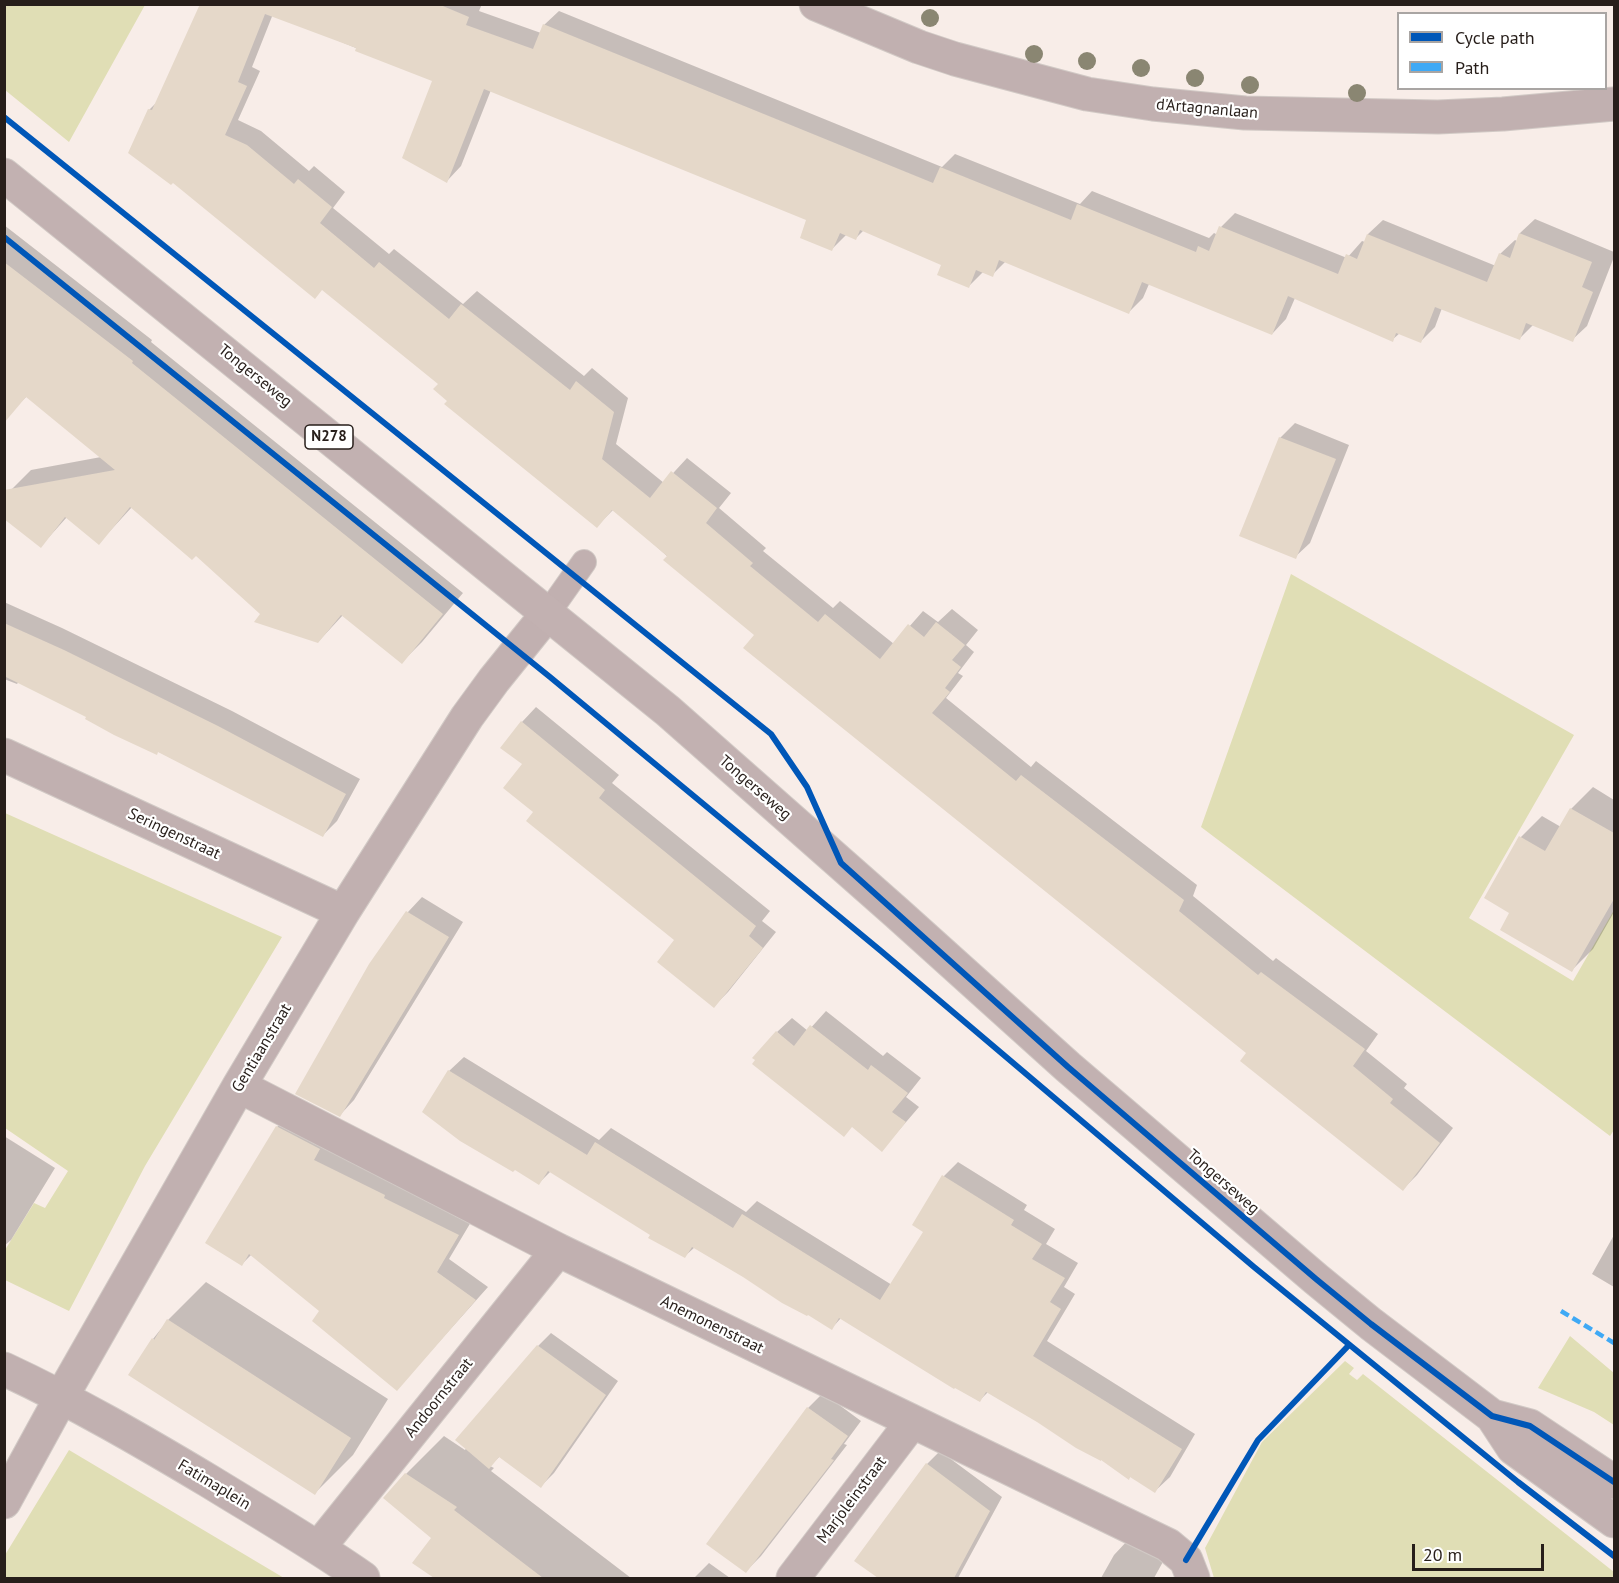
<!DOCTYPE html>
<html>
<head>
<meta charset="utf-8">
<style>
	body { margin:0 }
	#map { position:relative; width:1619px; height:1583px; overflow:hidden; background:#f8ede8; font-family:"PT Sans",sans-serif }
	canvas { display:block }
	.frame { position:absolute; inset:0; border:6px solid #271e1a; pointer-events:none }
	.legend { position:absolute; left:1397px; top:12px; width:210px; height:78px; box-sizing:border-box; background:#fff; border:2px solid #a9a5a3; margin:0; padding:8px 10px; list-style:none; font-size:18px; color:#271e1a }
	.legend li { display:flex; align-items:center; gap:12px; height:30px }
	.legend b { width:30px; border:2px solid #a9a5a3 }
	.scale { position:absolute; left:1412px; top:1544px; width:132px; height:27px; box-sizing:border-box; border:3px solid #271e1a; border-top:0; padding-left:8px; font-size:18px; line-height:21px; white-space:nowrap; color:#271e1a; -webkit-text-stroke:4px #fff; paint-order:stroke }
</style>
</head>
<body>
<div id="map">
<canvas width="1619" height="1583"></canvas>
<div class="frame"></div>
<ul class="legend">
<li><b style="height:8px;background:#0057b8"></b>Cycle path</li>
<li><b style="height:8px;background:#3fa9f5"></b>Path</li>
</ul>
<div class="scale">20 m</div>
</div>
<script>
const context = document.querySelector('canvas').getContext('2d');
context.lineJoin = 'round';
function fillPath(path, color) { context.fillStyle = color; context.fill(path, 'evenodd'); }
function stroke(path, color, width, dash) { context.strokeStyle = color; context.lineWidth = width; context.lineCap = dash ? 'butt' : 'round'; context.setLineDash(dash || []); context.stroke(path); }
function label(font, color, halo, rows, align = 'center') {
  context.font = font + ' "PT Sans",sans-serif'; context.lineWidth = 4.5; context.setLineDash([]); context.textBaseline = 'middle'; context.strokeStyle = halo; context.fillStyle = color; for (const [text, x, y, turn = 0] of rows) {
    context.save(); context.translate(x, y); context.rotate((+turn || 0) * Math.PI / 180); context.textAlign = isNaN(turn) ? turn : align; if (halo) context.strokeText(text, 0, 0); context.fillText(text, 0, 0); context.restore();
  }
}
fillPath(new Path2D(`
	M4,5H145L69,142L5,90Z
	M1291,574L1574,735L1469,918L1573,981L1614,910V1130L1610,1136L1201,827Z
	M5,813L282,937L145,1166L69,1311L5,1280V1250L34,1203L45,1208L68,1171L5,1128Z
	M1570,1336L1614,1373V1425L1594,1412L1538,1388Z
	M1345,1361L1354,1368L1349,1374L1357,1380L1363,1374L1614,1572V1578H1214L1205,1548L1262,1442Z
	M69,1450L284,1578H5V1555Z`), '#e0deb5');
fillPath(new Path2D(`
	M207,4H482L479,11L541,33L544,25L559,11L942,167L955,154L1080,204L1092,191L1209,238L1214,233L1218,235L1221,227L1235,213L1347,258L1362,241L1365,242L1368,234L1383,220L1496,266L1500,254L1515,240L1517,241L1520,233L1535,219L1614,252V257L1587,326L1572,340L1533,325L1519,339L1442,308L1435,327L1421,341L1400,333L1392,340L1295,298L1286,319L1272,334L1149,284L1143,298L1129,312L1006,261L992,275L984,271L969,286L943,264L864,230L856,238L847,234L832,249L807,219L491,90L461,166L447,181L434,80L273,14L252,67L260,71L238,120L261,131L309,171L314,166L345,192L333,208L389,254L394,249L463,304L477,291L584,376L592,368L628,398L616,444L664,483L687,458L731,493L719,508L766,548L763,551L833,608L840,601L894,644L923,611L938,622L952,609L978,630L966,645L974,652L958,673L963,676L946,698L1031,767L1036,761L1197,885L1193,896L1273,961L1276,958L1378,1034L1366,1051L1407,1084L1404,1088L1453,1128L1417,1175L1403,1189L1248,1053L756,635L614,509L597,526L449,401L440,383L149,110L157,102Z
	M4,225L152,340L151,342L463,593L422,642L402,662L343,615L318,642L263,613L196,554L132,507L99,543L67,517L41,546L11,490L31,470L101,457L27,396L15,408L4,399Z
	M1295,423L1349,445L1310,543L1295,557L1280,438Z
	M4,602L62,628L232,711L360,779L337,821L323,835L19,681L17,684L4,679Z
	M536,707L619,775L612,783L770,911L762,921L776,932L728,992L714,1006L676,940L535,811L524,764L522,722Z
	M1593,787L1614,800V912L1593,949L1572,970L1511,913L1521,837L1542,816L1561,827L1571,809Z
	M422,897L463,922L354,1100L340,1115L371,965L408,912Z
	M826,1011L883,1056L887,1052L921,1078L906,1097L919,1107L882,1150L777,1032L792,1018L808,1031Z
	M464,1057L599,1140L611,1128L746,1212L757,1201L892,1285L925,1231L914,1225L944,1176L958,1162L1027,1205L1024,1210L1055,1229L1046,1244L1078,1263L1064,1287L1075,1294L1047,1341L1195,1434L1170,1477L1155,1491L1131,1476L1129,1478L1102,1458L988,1392L979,1401L841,1318L832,1328L695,1247L685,1256L551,1171L539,1183L449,1071Z
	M290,1114L471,1222L449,1259L488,1287L397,1389L322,1311L252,1254L242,1264L277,1127Z
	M4,1136L55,1168L11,1240L4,1246Z
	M1614,1235V1287L1592,1274Z
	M206,1282L388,1399L353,1455L315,1493L153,1339L168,1320Z
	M551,1333L618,1381L554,1473L541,1486L500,1456L490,1466L494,1468L491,1471L631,1578H436L415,1562L434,1538L406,1474L444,1436L465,1450L538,1346Z
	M823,1393L861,1421L844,1444L847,1445L761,1556L746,1571L708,1544L808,1408Z
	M940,1451L1002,1497L958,1578H925L905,1568L895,1578H881L857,1561L927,1464Z
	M1128,1540L1164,1560L1154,1578H1101L1114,1555Z
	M709,1563L730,1578H694Z`), '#0003');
fillPath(new Path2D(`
	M200,4H438L469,17L466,25L533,49L543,24L933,183L940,167L1071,220L1077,204L1196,252L1198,246L1209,251L1219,226L1338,274L1346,254L1357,259L1367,234L1487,282L1499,253L1510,258L1519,233L1592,262L1582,287L1593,292L1573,342L1526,323L1520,340L1435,307L1421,343L1396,333L1393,342L1288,296L1272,335L1142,282L1129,314L999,260L993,277L976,270L969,288L937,275L941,265L860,230L856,240L840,233L832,251L800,238L806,220L484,89L447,183L402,158L432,81L355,51L356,48L265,14L238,82L247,86L225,135L247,145L294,184L298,179L332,207L320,223L374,268L379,262L449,319L461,304L570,390L576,381L614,412L602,459L650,498L671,471L717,508L706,523L753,563L750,566L818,622L825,614L880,659L908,624L924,637L936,622L965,645L952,660L961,667L945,688L950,692L932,713L1016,781L1021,775L1184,900L1179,911L1258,975L1261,972L1365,1049L1353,1066L1393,1099L1390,1103L1440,1143L1403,1191L1240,1061L1246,1053L743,648L754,635L663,560L667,556L612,510L597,528L444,404L447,401L433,389L438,384L322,290L315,299L173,183L171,185L128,153L148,109L152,110Z
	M4,262L133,361L132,363L443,614L402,664L341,615L318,643L254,622L260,614L196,556L192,560L130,507L99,545L65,517L41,548L4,519V490L115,470L26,397L4,423Z
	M1279,437L1336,459L1296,559L1239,536Z
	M4,623L64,650L218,726L346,794L323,837L158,752L157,755L114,735L85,719L86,717L4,676Z
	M521,721L605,790L599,798L756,926L749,936L763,948L714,1008L657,962L674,940L526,821L533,812L503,788L522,764L500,748Z
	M1570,808L1614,833V899L1572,972L1500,930L1509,913L1484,898L1519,836L1545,851Z
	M406,911L449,937L340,1117L295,1094L369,964Z
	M810,1025L868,1070L871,1065L908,1093L892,1112L906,1122L882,1152L852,1127L844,1137L752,1064L755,1060L752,1058L776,1031L794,1046Z
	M448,1070L587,1155L595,1142L733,1228L742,1214L880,1300L923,1232L912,1225L942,1175L1014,1220L1011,1225L1042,1244L1032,1259L1065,1278L1050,1302L1061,1309L1033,1356L1182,1449L1155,1493L1130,1477L1129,1480L1101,1460V1461L1076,1448L1037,1422L986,1392L980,1402L955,1388L954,1389L839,1318L832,1330L808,1315L807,1316L782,1303L743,1277L692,1247L685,1258L648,1238L650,1235L548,1171L539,1185L515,1170L513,1172L460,1141L422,1112Z
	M276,1126L320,1149L314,1160L385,1195L384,1198L459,1235L437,1272L476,1300L397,1391L312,1321L319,1311L249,1254L242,1266L205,1243Z
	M167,1319L351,1438L315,1495L128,1375L152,1338L154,1340Z
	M537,1345L606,1395L541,1488L499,1457L489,1469L455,1440Z
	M807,1407L848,1436L831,1459L834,1460L746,1573L706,1544Z
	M926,1463L990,1511L954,1578H878L854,1561Z
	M405,1473L457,1507L454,1510L543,1578H434L412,1563L431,1538L383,1498Z`), '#e5d8c9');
const service = new Path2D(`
	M548,613L584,562`);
const minor = new Path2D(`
	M816,4L919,47L955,59L1087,94L1153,104L1245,113L1438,117L1503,114L1614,104
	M4,755L343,912
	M239,1086L558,1250L1168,1545L1186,1560L1193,1578
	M4,1369C75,1402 142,1441 209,1481C261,1513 313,1543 363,1578
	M4,1502L62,1396L239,1086L343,912L467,717L494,680L548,613
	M319,1547L558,1250
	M793,1578L912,1422`);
const primary = new Path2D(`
	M4,175L668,711L897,913L1068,1067L1316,1279L1371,1324L1492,1416L1513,1448L1614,1521
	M1492,1416L1530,1426L1614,1482`);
stroke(service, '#d1c9c5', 26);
stroke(minor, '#d1c9c5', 35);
stroke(primary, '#d1c9c5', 35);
stroke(service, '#c1b0b0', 24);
stroke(minor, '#c1b0b0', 33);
stroke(primary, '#c2b1b1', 33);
stroke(new Path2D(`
	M1561,1311L1614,1343`), '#3fa9f5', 4.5, [9, 4.5]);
stroke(new Path2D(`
	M4,117L771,734L807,787L841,863L1068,1067L1316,1279L1371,1324L1492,1416L1530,1426L1614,1482
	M4,237L550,677L881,951L1254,1267L1518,1482L1614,1556
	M1186,1560L1258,1440L1349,1345`), '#0057b8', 6);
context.fillStyle = '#8a8672';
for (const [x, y] of [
	[930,18],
	[1034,54],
	[1087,61],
	[1141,68],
	[1195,78],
	[1250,85],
	[1357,93]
]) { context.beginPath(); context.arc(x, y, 9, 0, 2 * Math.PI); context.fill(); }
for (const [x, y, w] of [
	[329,437,48]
]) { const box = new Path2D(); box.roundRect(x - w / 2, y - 12, w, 24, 4.5); context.fillStyle = '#fff'; context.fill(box); stroke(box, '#271e1a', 1.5); }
label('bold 15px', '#271e1a', null, [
	["N278",329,437]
]);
label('16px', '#271e1a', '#fff', [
	["d'Artagnanlaan",1207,109,5],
	["Tongerseweg",255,376,39],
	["Tongerseweg",755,788,41],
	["Seringenstraat",174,834,25],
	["Gentiaanstraat",262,1048,-59],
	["Tongerseweg",1223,1182,41],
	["Anemonenstraat",712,1325,26],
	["Andoornstraat",439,1398,-51],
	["Fatimaplein",214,1485,31],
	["Marjoleinstraat",852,1500,-53]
]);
</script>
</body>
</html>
